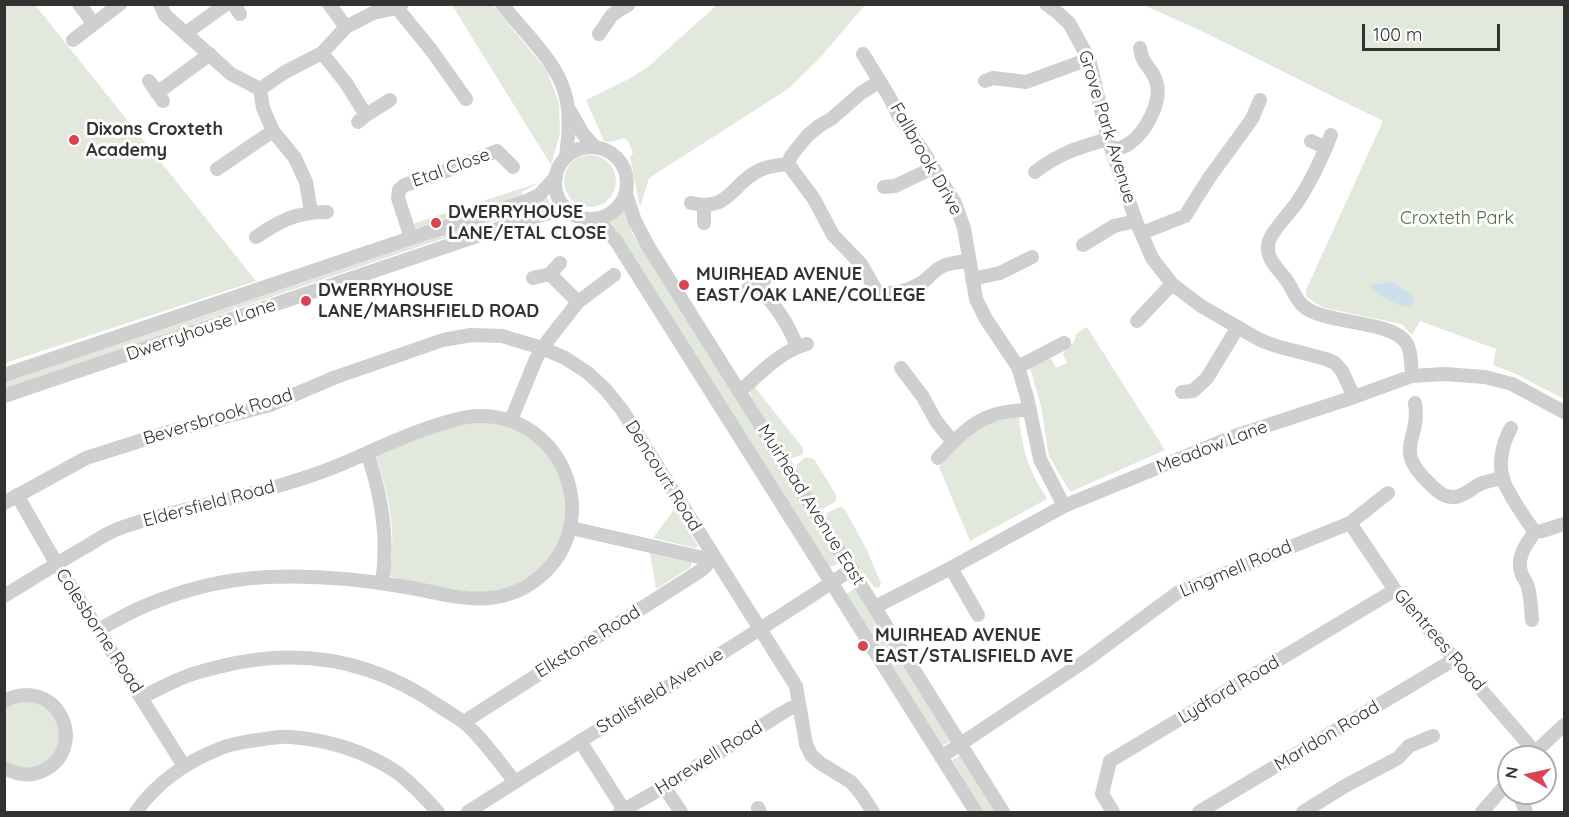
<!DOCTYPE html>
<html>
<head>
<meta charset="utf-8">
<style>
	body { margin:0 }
	#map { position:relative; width:1569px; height:817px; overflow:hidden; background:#fff; font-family:Quicksand,sans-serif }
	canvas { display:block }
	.frame { position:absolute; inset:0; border:6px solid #323232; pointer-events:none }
	.north { position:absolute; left:1497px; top:745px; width:60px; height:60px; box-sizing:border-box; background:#fff; border:2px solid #adadad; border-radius:50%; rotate:279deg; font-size:16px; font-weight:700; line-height:24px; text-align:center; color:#323232 }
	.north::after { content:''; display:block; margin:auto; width:21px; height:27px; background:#db4252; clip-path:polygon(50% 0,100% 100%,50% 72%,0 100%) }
	.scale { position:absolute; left:1362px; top:24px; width:138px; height:27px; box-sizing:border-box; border:3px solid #323232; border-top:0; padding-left:8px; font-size:18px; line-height:21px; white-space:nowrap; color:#323232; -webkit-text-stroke:4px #fff; paint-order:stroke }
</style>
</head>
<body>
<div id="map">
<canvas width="1569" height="817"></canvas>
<div class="frame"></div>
<div class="north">N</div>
<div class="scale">100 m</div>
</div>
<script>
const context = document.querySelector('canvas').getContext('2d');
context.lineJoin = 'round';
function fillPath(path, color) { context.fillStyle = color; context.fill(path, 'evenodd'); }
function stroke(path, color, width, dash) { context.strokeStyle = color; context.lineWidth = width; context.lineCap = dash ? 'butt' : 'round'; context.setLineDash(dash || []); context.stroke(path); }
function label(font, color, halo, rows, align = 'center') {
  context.font = font + ' Quicksand,sans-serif'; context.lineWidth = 6; context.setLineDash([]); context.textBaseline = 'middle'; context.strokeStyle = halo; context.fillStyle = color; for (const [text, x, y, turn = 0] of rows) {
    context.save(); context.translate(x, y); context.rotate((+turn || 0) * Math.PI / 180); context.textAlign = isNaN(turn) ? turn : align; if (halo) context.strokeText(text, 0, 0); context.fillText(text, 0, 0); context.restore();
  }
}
fillPath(new Path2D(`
	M4,5H35L256,281L5,363Z
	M452,5H493L547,71L559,103L560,133L551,165Z
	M717,5H865L819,59L788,89L649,178L640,207L630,157L633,153L628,141L623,138L612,142L604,141L586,100L631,78L649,66Z
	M1143,5H1564V399L1516,374L1493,365L1496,349L1420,321L1412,335L1402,324L1325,308L1317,304L1306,296V290L1383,121L1191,26Z
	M564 181a26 26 0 1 1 52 0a26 26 0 1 1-52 0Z
	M535,184H537L522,192L523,195L422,229L416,228L413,225L415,223Z
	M546,195L550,204L533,208L253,303L5,390L4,379Z
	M624,205L632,233L839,563L828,568L623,241L614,228L605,219L617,213Z
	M1087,327L1165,450L1070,492L1049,456L1041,406L1030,368L1049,358L1052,360L1056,368L1067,363L1063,355L1066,348L1074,342L1076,334Z
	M753,385L803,448V452L802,455L792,458L788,456L752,399L750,392Z
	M1019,417C1023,453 1028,468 1047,499L970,541L939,467C963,439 981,421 1019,417Z
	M484,422C493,424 503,424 511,428C522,432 537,441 545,451C583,498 565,571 505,589C480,596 453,589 428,585C416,583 403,581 392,577L390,575C391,561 393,546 392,532C391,506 384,482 376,457L378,455C413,440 446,425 484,422Z
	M806,457L814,459L836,495V501L823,509L820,507L796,470L797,464Z
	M839,507H843L845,510L866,548L881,583L879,588L874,587L864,573H861L826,518L827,513Z
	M675,508L698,546L695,548L653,538Z
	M650,553L691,562V567L656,589Z
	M855,588L951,741L942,746L846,594Z
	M34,699L56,716L61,741L49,762L26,771L5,764V705Z
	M960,756L995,812H984L952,760Z`), '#e2e8dc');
fillPath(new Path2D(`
	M1389,281L1397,284L1400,288C1407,292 1416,293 1413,304C1409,306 1408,307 1403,306C1396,305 1376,294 1370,288L1372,284H1381Z`), '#cddfe9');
stroke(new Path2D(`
	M79,4L94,24
	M160,4L165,15L231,74L260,89
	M233,4L240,14
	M329,4L346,27
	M502,4C527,37 564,66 568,109C570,125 568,141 566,156
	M1046,4L1058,13L1069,23L1089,59L1108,139L1136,221L1152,258L1172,284L1201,306L1260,340L1276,346L1326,359L1335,363L1342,371L1354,397
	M397,8L432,51L466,99
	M186,33L226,4
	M599,34L612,15L629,4
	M73,40L120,4
	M322,53L346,83L366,115
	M863,54L890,98L899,117L923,151L955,203L964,228L976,299L986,319L1018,367L1027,397L1040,459L1064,506
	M149,81L163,101
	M985,81L993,78L1026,82L1089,59
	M157,93L210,54
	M570,111L583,134L594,146
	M358,122L366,115L390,100
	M1331,135C1322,158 1312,180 1298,201C1291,212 1272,230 1269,241C1264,256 1276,267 1285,278C1293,288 1296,303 1309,310C1333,324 1394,321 1407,344C1412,353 1411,366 1412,376
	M1311,141L1326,148
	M555 183a36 36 0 1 1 72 0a36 36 0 1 1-72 0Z
	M1113,150C1119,148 1125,147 1130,143C1146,132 1163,100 1156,81C1154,73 1148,68 1144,61C1141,57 1141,52 1140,48
	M788,164L814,199L833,235L861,264L877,292C893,295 909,291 923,282C929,277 934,271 941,267C950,262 960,262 969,261
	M788,164L791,156L807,136L819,126L831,119L861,93L880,81
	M217,169L273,131
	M1035,172C1059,153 1080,147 1108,139
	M884,187L895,186L933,168
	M626,194L635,221L648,246L1003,812
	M691,203C731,212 731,183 760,170C768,166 778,165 788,164
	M704,206V223
	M311,212L306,182L295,158L273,131L263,108L260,89L285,72L322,53L346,27L373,13L397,8L402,4
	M592,219L605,228L616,241L976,812
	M1142,233L1185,216L1209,178L1252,119L1260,100
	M256,237C281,220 297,212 327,212
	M411,238L398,198L399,190L405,185L436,175L497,151L513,167
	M1083,245L1114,226L1136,221
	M560,263L550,274L578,302
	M533,278L550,274
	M972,279L1000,273L1032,257
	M757,284C774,305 787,320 797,347
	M748,289L766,278
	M1137,321L1172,284
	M1018,367L1064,343
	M901,368L923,397L936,421L953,442
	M4,375L411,238L524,202L539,195L556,177
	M739,392C760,374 780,351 807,344
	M1182,392L1193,391L1207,378L1238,327
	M4,396L533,217L554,212H569
	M1415,403C1421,442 1391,448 1431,485C1438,492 1445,498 1455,497C1464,496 1472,488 1480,484C1487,481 1495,480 1503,478
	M511,420L536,359L542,348L578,302L614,275
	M1511,428C1503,442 1498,462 1503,479C1507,492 1526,520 1535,532
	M367,453C382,496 389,538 382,583
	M938,458C953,442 970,423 991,416C1003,411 1017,411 1030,409
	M17,495L56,563L184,766
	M4,503L86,458L168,432L270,405L336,377L443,340L471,335L502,336L542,348L565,358L588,373L606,390L622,410L796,686L806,744L811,755L820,763L851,782L862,795L873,812
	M1350,523L1395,590L1535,752
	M571,528L708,559L714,557
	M951,568L978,615
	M4,596C32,579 59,562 87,546C97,540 107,533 118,529C140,520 165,515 188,509C235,497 286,486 332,468C367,454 401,436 437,425C451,421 464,416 478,416C568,414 607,530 533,582C521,591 504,597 489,598C462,601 432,591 406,587C360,579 314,575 268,577C224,579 181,590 140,608C126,614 112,623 98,630
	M875,607L951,568L1064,506L1235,436L1354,397L1412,376L1444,374L1485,377L1512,384L1564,412
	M1532,620C1531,610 1531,597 1528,587C1527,583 1524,579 1522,575C1515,559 1526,544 1535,532L1542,531L1564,524
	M142,697C157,690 171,682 187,676C197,672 207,670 218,667C299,646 373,659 442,708C450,713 458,718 465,723C484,740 499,762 515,782
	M4,701C60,673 91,752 40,772C28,777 16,774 4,768
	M465,723L470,718L700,571L706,566L708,559
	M580,741L624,810
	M941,757L1088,659L1177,593L1350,523L1388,493
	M1530,757L1564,725
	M664,787L681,812
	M1519,793L1526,812
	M758,808L760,812
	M136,812C155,784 187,761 219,749C232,743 249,741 264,739C273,738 282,736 291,737C328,740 364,751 395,771C411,782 425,798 438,812
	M468,812C595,730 726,654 852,569
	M620,812L664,787L782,713L791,708L799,707
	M1113,812L1102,794L1110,761L1395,590
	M1199,812L1455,659
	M1303,812L1345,786L1398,758L1409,746L1433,736
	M1482,812L1509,781`), '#cfcfcf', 14);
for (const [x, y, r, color] of [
	[74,140,6,"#db4252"],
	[436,223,6,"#db4252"],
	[684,285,6,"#db4252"],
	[306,301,6,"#db4252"],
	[863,646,6,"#db4252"]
]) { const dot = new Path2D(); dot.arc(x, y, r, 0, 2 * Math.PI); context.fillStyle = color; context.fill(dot); stroke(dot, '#fff', 2); }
label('18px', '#323232', '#fff', [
	["Grove Park Avenue",1107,127,73],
	["Fallbrook Drive",926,159,60],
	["Etal Close",451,168,-20],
	["Dwerryhouse Lane",201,330,-19],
	["Beversbrook Road",218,417,-17],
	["Meadow Lane",1212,447,-21],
	["Dencourt Road",663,476,58],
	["Eldersfield Road",209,504,-15],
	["Muirhead Avenue East",811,505,58],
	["Lingmell Road",1236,569,-23],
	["Colesborne Road",99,631,57],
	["Glentrees Road",1439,640,49],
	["Elkstone Road",588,642,-32],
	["Lydford Road",1229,690,-31],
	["Stalisfield Avenue",660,691,-32],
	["Marldon Road",1327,736,-31],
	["Harewell Road",709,758,-32]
]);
label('bold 18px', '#323232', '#fff', [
	["Dixons Croxteth",86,130],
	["Academy",86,151],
	["DWERRYHOUSE",448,213],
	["LANE/ETAL CLOSE",448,234],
	["MUIRHEAD AVENUE",696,275],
	["EAST/OAK LANE/COLLEGE",696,296],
	["DWERRYHOUSE",318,291],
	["LANE/MARSHFIELD ROAD",318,312],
	["MUIRHEAD AVENUE",875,636],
	["EAST/STALISFIELD AVE",875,657]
], 'left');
label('18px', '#566c41', '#fff', [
	["Croxteth Park",1457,219]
]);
</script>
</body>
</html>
